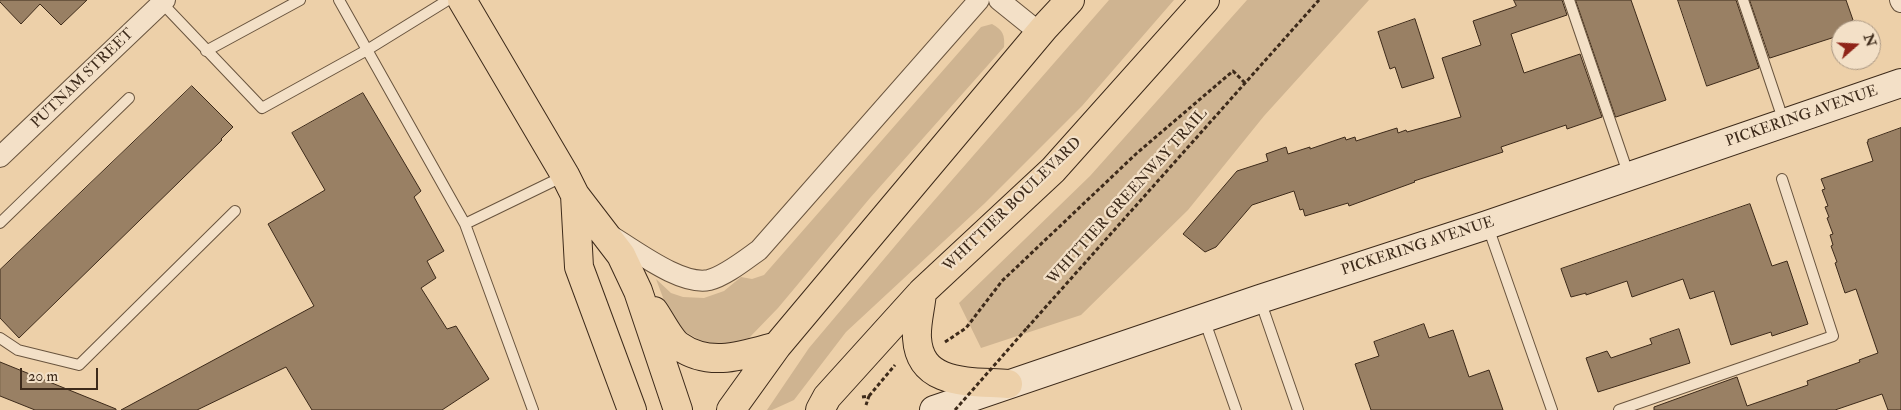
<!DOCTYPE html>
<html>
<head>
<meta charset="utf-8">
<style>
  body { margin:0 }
  #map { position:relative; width:1901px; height:410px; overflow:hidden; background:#edd0a9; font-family:"IM FELL Double Pica",serif }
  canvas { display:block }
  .north { position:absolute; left:1831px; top:20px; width:50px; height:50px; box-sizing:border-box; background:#f3e0c7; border:1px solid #aa9782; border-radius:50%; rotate:71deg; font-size:14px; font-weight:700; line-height:20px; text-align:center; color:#3d2a1a }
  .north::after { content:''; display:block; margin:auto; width:18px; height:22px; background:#8f2418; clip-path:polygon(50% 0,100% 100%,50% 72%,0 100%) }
  .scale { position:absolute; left:20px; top:368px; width:78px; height:22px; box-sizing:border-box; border:2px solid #3d2a1a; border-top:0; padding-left:6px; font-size:15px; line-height:18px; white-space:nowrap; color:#3d2a1a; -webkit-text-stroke:4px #f3e0c7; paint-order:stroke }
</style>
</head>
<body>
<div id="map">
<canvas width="1901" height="410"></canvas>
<div class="north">N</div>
<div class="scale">20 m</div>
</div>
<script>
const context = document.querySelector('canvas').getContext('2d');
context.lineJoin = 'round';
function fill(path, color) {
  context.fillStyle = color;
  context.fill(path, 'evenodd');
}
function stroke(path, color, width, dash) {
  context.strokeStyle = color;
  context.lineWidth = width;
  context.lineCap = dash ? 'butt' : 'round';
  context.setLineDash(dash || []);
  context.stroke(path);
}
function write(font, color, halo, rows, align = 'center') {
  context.font = font + ' "IM FELL Double Pica",serif';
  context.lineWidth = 4.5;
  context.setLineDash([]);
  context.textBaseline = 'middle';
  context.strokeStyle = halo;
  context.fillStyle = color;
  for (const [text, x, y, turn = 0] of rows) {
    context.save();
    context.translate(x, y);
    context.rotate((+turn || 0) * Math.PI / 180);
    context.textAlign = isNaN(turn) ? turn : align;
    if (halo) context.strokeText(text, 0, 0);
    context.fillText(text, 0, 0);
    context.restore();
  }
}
fill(new Path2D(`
  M1109,0h65l-92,106 -97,97 -139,129 -52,68 -22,10h-5l42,-62 102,-121z
  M1247,0h122l-105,116 -76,94 -107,105 -100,33 -22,-45 131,-127z
  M992,24c11,6 13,11 12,23l-134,151 -92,110 -29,30 -21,6 -23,-1 -23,-13 -14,-19 -12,-32 15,14 12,4 21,1 20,-7 17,-14 11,2 12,-4 217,-248z`), '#cfb491');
const building = new Path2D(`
  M0,0h87l-26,25 -21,-21 -19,20 -21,-22z
  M1514,0h48l5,15 -56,19 13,39 56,-19 22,63 -35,12 -1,-4 -65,22 2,5 -89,29 1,1 -66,24 -1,-3 -43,13 -2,-7 -3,1 -6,-19 -42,14 -36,42 -11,5 -22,-18 54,-63 31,-10 -2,-7 20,-7 2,7 22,-7v2l35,-12 1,3 9,-3 1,4 41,-13 1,5 8,-3 1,2 54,-15 -19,-59 39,-13 -8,-24 41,-14 2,-1z
  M1576,0h55l35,100 -50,17z
  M1678,0h58l23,68 -52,18z
  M1750,0h96l7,20 -9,4 2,6h-5v5l-71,23z
  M1415,19l19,59 -32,10 -7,-21 -5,2 -12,-37z
  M192,86l41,41 -12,12 1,1 -203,198 -19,-20v-48z
  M363,93l58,98 -7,6 30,54 -17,10 9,17 -15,10 26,41 9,-3 33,53 -47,31h-130l-26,-43 -89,43h-76l193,-104 -46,-82 57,-34 -33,-57z
  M1901,128v282h-13l-6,-16 -47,16h-181v-3l83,-30 10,29 61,-21 -1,-4 53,-19 -1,-2 19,-7 -22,-64 -11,4 -10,-30 2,-1 -6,-16 2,-1 -3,-10 3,-1 -6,-16 2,-1 -4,-10 3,-1 -6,-16 3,-1 -4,-10 52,-18 -6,-19h1v-2z
  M1750,204l22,62 15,-5 21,63 -36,12 -1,-4 -40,13 -17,-54 -24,8 -7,-20 -51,18 -5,-16 -41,14v-2l-15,4 -10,-28z
  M1424,324l5,14 24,-8 16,47 20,-7 14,40h-132l-16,-46 24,-8 -5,-14z
  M1679,329l11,34 -92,29 -12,-34 21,-7 4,7 41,-14 -2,-5z
  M0,362l116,47v1h-81l-35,-14z`);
fill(building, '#998064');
stroke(building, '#3d2a1a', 1);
const lane = new Path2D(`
  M339,0l126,224 68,186
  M1569,0l60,176
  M1743,0l41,122
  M162,3l100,105 105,-58 81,-50
  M206,51l94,-51
  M0,223l129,-125
  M465,224l99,-48
  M1488,227l64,183
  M1260,300l38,110
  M1204,319l32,91
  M0,338l18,12 61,15 156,-154
  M1619,410l214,-74 -51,-157`);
const street = new Path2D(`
  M999,0l41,33
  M1900,0l1,2
  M0,157l165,-157
  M611,236c24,14 70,50 98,44 16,-4 36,-20 50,-30l220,-250`);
const secondary = new Path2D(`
  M934,410l326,-111 227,-74 414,-142`);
const primary = new Path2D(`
  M462,0l103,175 10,20 46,60 17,36 40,119
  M575,195l4,72 53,143
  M922,292c-1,15 -6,31 -5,46 3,49 55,43 91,46
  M654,311c7,10 16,29 25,35 31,22 65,9 98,0
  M731,410l46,-64 267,-318 26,-28
  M820,410l7,-13 95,-105 131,-122 152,-170`);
stroke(lane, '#69543e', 12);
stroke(street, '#69543e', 22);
stroke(secondary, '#3d2a1a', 30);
stroke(primary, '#3d2a1a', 30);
stroke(new Path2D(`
  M1027,328l292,-328
  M945,342l21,-14 36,-47 135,-128 96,-82 12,12
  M869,396l26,-31
  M862,397l7,-1 -3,9`), '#3d2a1a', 3, [4, 2.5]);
stroke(lane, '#f3e0c7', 10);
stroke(street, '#f3e0c7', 20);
stroke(secondary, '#f3e0c7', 28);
stroke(primary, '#edd0a9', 28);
stroke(new Path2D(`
  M955,410l72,-82`), '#3d2a1a', 3, [4, 2.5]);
write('15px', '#3d2a1a', '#f3e0c7', [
  ["PUTNAM STREET",83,79,-44],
  ["PICKERING AVENUE",1802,117,-19],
  ["WHITTIER GREENWAY TRAIL",1128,197,-48],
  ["WHITTIER BOULEVARD",1013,205,-44],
  ["PICKERING AVENUE",1418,247,-18]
]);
</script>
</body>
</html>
